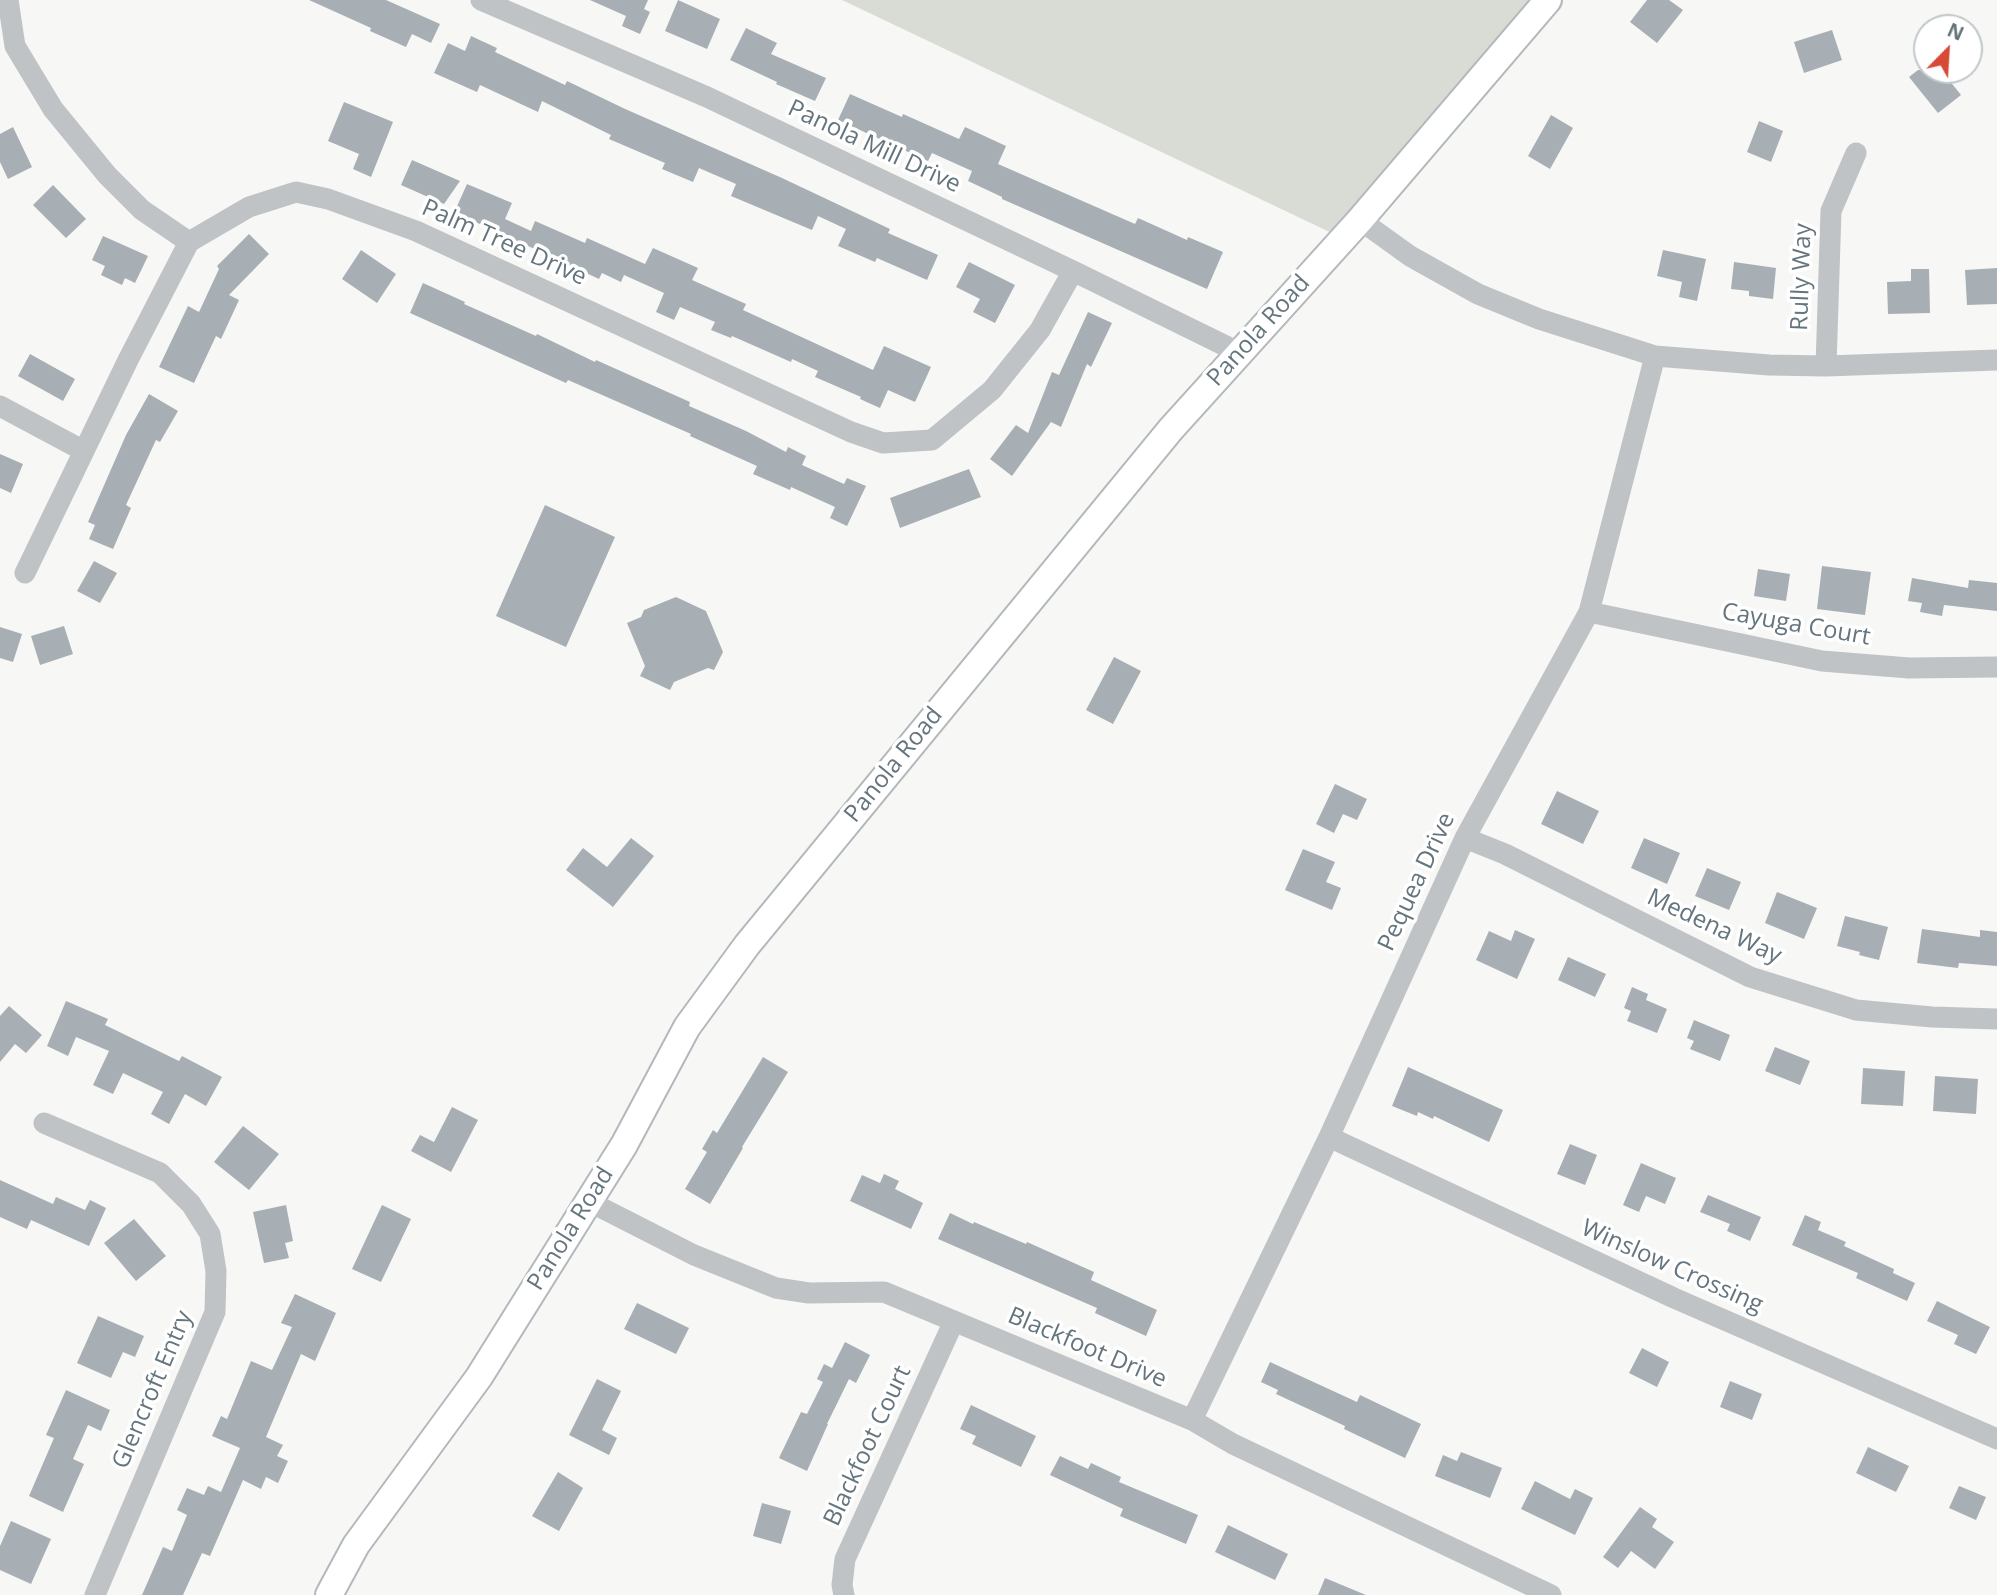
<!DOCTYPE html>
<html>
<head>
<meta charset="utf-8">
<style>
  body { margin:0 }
  #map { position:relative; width:1997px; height:1595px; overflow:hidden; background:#f7f7f5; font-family:"Open Sans",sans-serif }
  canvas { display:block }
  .north { position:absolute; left:1913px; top:14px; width:70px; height:70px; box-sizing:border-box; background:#fff; border:2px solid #c1c8cb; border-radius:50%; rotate:24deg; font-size:19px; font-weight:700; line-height:28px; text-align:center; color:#65757e }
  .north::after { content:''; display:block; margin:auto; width:24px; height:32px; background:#d74a35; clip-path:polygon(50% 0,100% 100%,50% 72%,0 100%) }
</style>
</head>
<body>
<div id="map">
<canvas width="1997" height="1595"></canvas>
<div class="north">N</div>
</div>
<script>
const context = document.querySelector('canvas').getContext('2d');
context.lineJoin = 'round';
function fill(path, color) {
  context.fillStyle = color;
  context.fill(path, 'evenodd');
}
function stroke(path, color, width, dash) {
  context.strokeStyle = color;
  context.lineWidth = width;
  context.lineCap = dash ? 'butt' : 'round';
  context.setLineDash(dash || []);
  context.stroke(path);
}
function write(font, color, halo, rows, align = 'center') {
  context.font = font + ' "Open Sans",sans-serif';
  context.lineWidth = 7;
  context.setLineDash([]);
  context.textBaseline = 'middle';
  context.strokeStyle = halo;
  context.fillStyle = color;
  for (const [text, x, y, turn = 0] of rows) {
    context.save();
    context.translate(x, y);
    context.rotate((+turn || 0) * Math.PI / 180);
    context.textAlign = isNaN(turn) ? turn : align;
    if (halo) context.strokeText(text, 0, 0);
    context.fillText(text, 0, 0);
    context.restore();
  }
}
fill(new Path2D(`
  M842,0h711l-215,236z`), '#d8dcd4');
fill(new Path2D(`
  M309,0h77l54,24 -9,19 -19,-9 -6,13 -36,-16 1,-3z
  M590,0h58l-4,9 6,3 -10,22 -18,-8 4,-10z
  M678,0l42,19 -13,30 -42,-18z
  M1647,0h22l14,10 -26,33 -27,-21z
  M746,28l31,15 -6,11 55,24 -11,23 -39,-17 1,-2 -47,-22z
  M1832,30l10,30 -38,13 -10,-31z
  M471,36l26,12 -2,4 70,33 2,-4 56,27 159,70 108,51 -2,4 50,22 -11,25 -50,-22 -2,4 -37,-16 8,-17 -28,-13 -6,14 -81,-34 5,-12 -37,-16 -6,14 -31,-13 3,-6 -56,-24 2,-4 -69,-34 -4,11 -58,-27 -3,7 -43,-19 14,-30 17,8z
  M1918,70h23l20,25 -23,18 -29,-36z
  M850,94l52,23 1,-3 56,25 6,-12 41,19 -8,18 137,60 3,-6 49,22 1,-3 35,15 -16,37 -205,-90v-2l-34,-16 4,-10 -40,-18 -4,8 -90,-41z
  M344,102l49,20 -22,55 -18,-8 6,-15 -31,-13z
  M1551,115l22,13 -23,41 -22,-13z
  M1759,121l24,10 -12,31 -24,-10z
  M13,127l19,40 -24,12 -8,-17v-28z
  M412,160l48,21 -16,23 -43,-19z
  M467,184l45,19 -7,16 26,12 4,-10 50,22 2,-5 58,26 8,-16 45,20 -6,12 54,24 -3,6 130,60 11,-24 47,21 -16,35 -27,-12 -8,18 -20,-9 1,-2 -46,-20 3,-6 -26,-12 -1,3 -59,-26 -1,2 -20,-8 4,-8 -35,-15 -6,13 -18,-8 8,-19 -40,-18 -3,7 -19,-9 -3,6 -86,-40v-1l-59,-25z
  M53,185l33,34 -20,19 -33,-33z
  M249,234l20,20 -40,41 10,5 -18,39 -5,-3 -22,47 -35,-16 29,-61 11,6 20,-43 -2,-3z
  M103,236l45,20 -13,27 -10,-5 -3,7 -21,-10 4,-9 -13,-6z
  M361,250l35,24 -19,29 -35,-24z
  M1663,250l43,9 -9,42 -18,-4 3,-15 -25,-6z
  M969,262l46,23 -20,38 -22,-11 7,-13 -24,-12z
  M1734,262l42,6 -3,31 -24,-3v-5l-18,-2z
  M1997,268v36l-30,1 -2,-35z
  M1911,269h18l1,44 -42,1 -1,-32 24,-1z
  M423,283l42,19 -1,2 72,32 1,-2 58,28 1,-2 94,42 -1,4 57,25 40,21 2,-5 18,9 -4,9 42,19 3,-6 19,8 -19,40 -17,-8 5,-11 -44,-20 -1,3 -37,-16 4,-8 -67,-30 1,-2 -123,-54 -2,3 -156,-70z
  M1088,312l24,11 -21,44 -4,-3 -26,63 -10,-5 -39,54 -22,-17 26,-34 12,8 24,-61 7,3z
  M30,354l45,25 -12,22 -45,-25z
  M149,394l29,17 -18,31 -4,-2 -30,65 5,3 -18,41 -24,-10 6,-14 -7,-3 38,-87z
  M0,454l23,10 -12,29 -11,-5z
  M969,469l12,28 -81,31 -10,-30z
  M545,505l70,32 -49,110 -70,-31z
  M94,561l23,12 -17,30 -23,-12z
  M1822,566l49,6 -6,43 -48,-6z
  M1758,569l32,5 -4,27 -32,-5z
  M1912,578l56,10 1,-8 28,3v28l-53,-6 -2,11 -22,-4 2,-9 -14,-2z
  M676,597l30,14 17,41 -9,18 -6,-2 -34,14 -4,8 -30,-14 5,-10 -18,-43 14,-6 3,-7z
  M64,626l9,28 -33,11 -9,-29z
  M0,627l22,7 -9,28 -13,-4z
  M1114,657l27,14 -28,53 -27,-14z
  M1335,784l32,15 -10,21 -14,-6 -9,19 -18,-9z
  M1557,791l42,20 -16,33 -42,-20z
  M631,838l23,18 -41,51 -47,-37 17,-22 24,19z
  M1644,838l36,15 -13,31 -36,-16z
  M1303,849l32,13 -9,20 15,6 -9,22 -47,-20z
  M1707,868l34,14 -12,28 -34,-14z
  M1777,892l40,16 -13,31 -39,-16z
  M1845,916l43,11 -9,33 -20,-5 1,-3 -23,-6z
  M1922,929l58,8v-7l17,2v34l-38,-3 -1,5 -41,-5z
  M1515,930l20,9 -18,40 -41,-19 13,-29 22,10z
  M1568,957l38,17 -11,23 -37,-17z
  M1632,987l16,7 -2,6 21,9 -10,24 -30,-12 4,-10 -7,-3z
  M66,1001l42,18 -3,6 74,36 3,-5 40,21 -16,29 -21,-12 -16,30 -18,-10 12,-22 -40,-19 -10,21 -20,-9 16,-34 -33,-14 -8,19 -21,-10z
  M9,1006l33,29 -16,18 -11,-9 -15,18v-46z
  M1694,1020l36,15 -10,26 -30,-12 4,-8 -7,-3z
  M1775,1047l35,14 -10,24 -35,-14z
  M763,1057l25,15 -46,75 1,1 -33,56 -25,-15 22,-37 -5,-3 11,-19 4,3z
  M1408,1067l95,43 -14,32 -55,-26 -1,3 -15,-7 -1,4 -25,-10z
  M1863,1068l42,3 -2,35 -42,-2z
  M1935,1076l43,3 -2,35 -43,-3z
  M452,1107l26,13 -27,52 -40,-21 9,-16 14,7z
  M243,1126l36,28 -30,36 -35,-28z
  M1570,1144l27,11 -12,30 -28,-11z
  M1641,1163l35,15 -11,26 -19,-8 -7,16 -16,-7z
  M884,1174l15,7 -4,8 28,14 -12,26 -61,-28 12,-26 18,8z
  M0,1180l53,24 3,-7 29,13 5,-10 16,8 -17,38 -58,-26 -4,9 -27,-12z
  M1708,1195l53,22 -11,24 -23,-10 3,-7 -30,-12z
  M286,1205l7,36 -8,2 4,15 -25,5 -11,-51z
  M382,1205l29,14 -30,63 -29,-13z
  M950,1213l23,11 1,-2 52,22 1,-2 67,30 -3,8 66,30 -11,26 -51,-23 2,-5 -159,-69z
  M1805,1215l16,7 -3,8 28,12 -2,4 50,23 -1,4 22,10 -8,18 -51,-23 2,-5 -66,-28z
  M134,1219l32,37 -30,25 -32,-38z
  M295,1294l41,19 -21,48 -14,-7 -35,83 17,8 -6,11 11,5 -10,22 -12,-6 -5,12 -18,-9 -33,76 -8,-3 -19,42h-41l21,-48 9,4 15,-36 -10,-5 10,-22 17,7 4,-9 13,6 19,-44 -28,-12 9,-20 6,3 24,-58 21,9 20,-43 -11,-4z
  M1937,1301l53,26 -14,27 -22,-10 4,-9 -31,-14z
  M637,1303l52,25 -13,26 -52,-25z
  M98,1316l46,20 -9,21 -12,-5 -12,26 -34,-15z
  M845,1342l25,13 -14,28 -7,-4 -22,45h1l-21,47 -28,-13 22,-46 6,2 16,-32 -6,-3 7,-15 8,4z
  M1642,1348l27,14 -12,25 -28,-14z
  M1270,1362l87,40 3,-7 61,29 -16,34 -61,-29 1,-3 -69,-32 2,-4 -17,-8z
  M597,1379l24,12 -19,39 15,8 -8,17 -40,-20z
  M1730,1381l32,13 -10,26 -32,-13z
  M66,1390l44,20 -9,21 -13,-6 -15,34 11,5 -21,48 -34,-16 25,-58 -8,-3z
  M971,1405l65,31 -15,31 -49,-23 4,-8 -16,-7z
  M1868,1447l41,19 -13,26 -40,-19z
  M1461,1452l41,16 -12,30 -55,-22 8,-21 14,6z
  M1060,1456l28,13 3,-6 30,14 -2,5 79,33 -12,29 -66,-28 3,-7 -73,-34z
  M558,1472l25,16 -24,43 -27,-15z
  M1535,1481l35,18 5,-10 18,9 -18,37 -54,-26z
  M1959,1486l27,11 -10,23 -27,-12z
  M762,1503l29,8 -10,33 -28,-8z
  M1640,1507l17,12 -5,8 22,15 -19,27 -24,-18 -13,17 -15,-11z
  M11,1521l40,18 -20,45 -31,-14v-24z
  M1228,1525l60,29 -13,26 -60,-28z
  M1325,1578l41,17h-48z`), '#a7afb4');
const major = new Path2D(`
  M329,1595l27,-50 123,-168 145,-232 63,-118 60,-82 424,-516 189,-209 188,-220`);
stroke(major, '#b2b8bb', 30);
stroke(new Path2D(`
  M8,0l7,46 38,63 54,66 35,35 47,32
  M481,0l226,97 366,174 167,82
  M1360,220l50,36 68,38 61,25 116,37 114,9 57,1 171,-6
  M1826,366l5,-155 25,-58
  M0,406l84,45
  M25,573l103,-213 61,-118 60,-35 47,-15 32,7 88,32 435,201 32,11 49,-3 60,-50 48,-60 33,-59
  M1589,612l233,49 87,7 88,-1
  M1465,838l40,16 245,123 106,33 76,7 65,2
  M44,1123l116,50 31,31 19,30 6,37 -1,41 -120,283
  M1329,1137l345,161 323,141
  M588,1201l106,54 82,33 33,5 75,-1 308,128 41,24 318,151
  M1192,1420l137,-283 136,-299 124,-226 66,-256
  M844,1595l-2,-10 3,-26 109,-238`), '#bfc3c6', 21);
stroke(major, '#fff', 26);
write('24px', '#65757e', '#fff', [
  ["Panola Mill Drive",874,147,25],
  ["Palm Tree Drive",504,243,24],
  ["Rully Way",1802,277,-88],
  ["Panola Road",1259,331,-48],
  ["Cayuga Court",1796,625,10],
  ["Panola Road",894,765,-51],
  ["Pequea Drive",1417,882,-65],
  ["Medena Way",1714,927,25],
  ["Panola Road",571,1229,-58],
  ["Winslow Crossing",1672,1267,24],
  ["Blackfoot Drive",1087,1348,23],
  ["Glencroft Entry",153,1390,-67],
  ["Blackfoot Court",868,1446,-65]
]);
</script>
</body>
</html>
